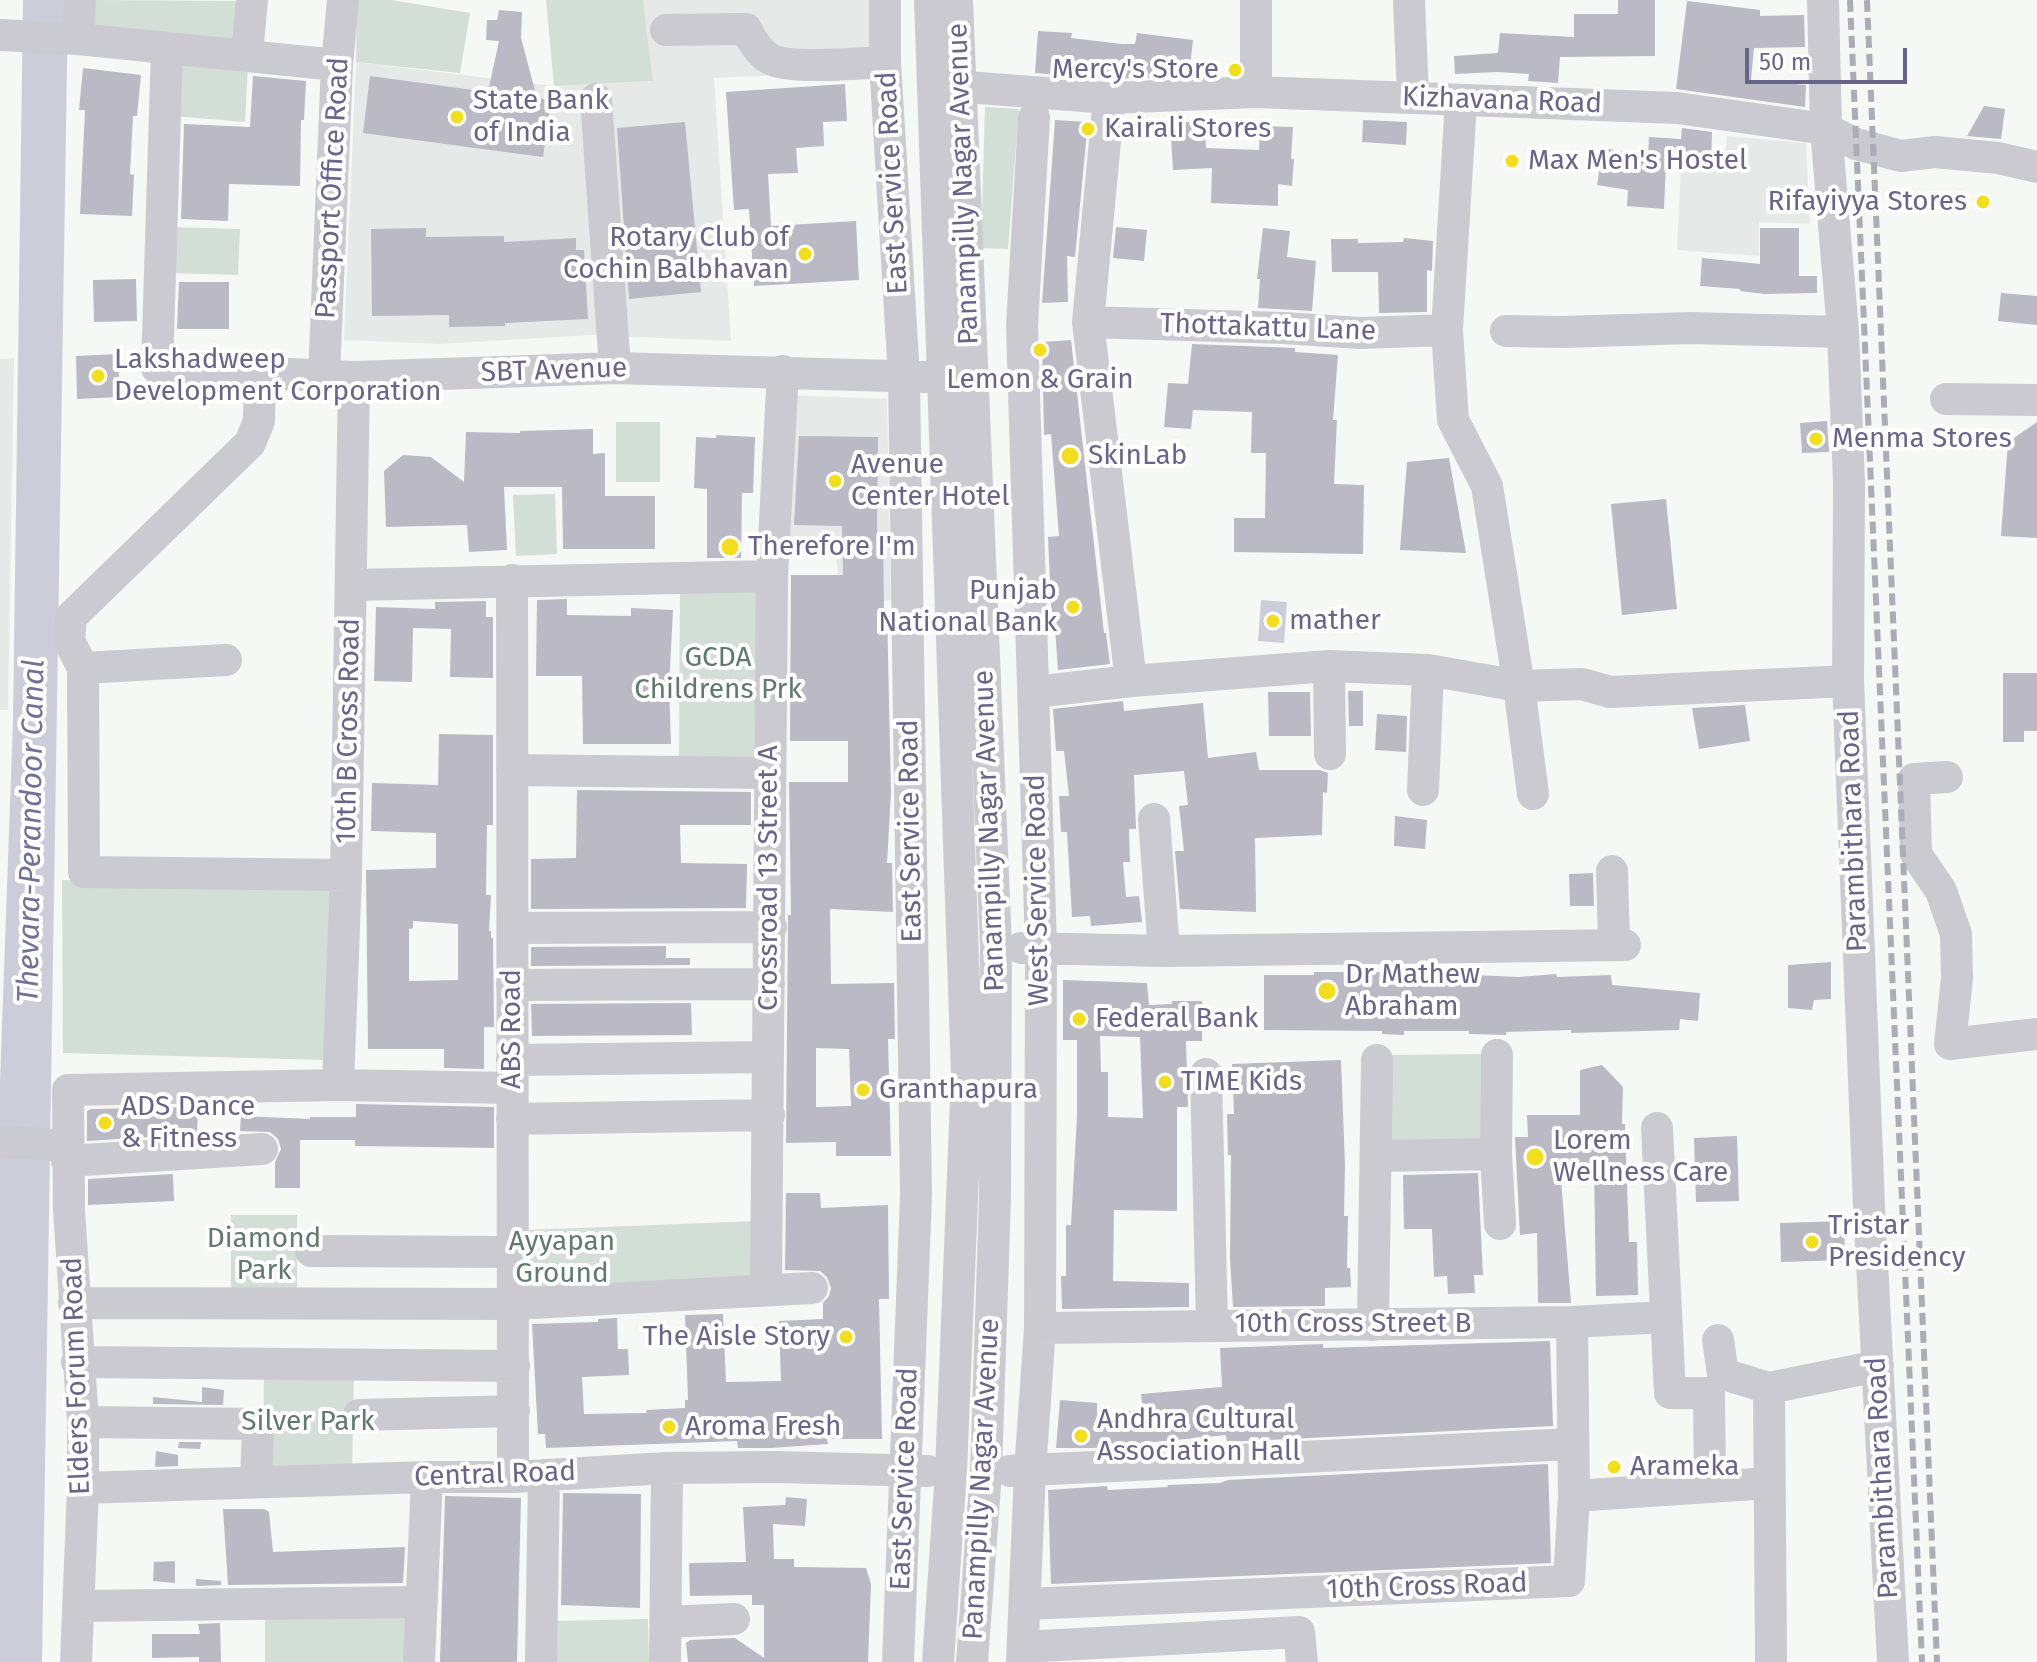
<!DOCTYPE html>
<html>
<head>
<meta charset="utf-8">
<style>
  body { margin:0 }
  #map { position:relative; width:2037px; height:1662px; overflow:hidden; background:#f6f8f5; font-family:"Fira Sans",sans-serif }
  canvas { display:block }
  .scale { position:absolute; left:1745px; top:48px; width:162px; height:36px; box-sizing:border-box; border:4px solid #696489; border-top:0; padding-left:10px; font-size:24px; line-height:28px; white-space:nowrap; color:#696489; -webkit-text-stroke:6px #fff; paint-order:stroke }
</style>
</head>
<body>
<div id="map">
<canvas width="2037" height="1662"></canvas>
<div class="scale">50 m</div>
</div>
<script>
const context = document.querySelector('canvas').getContext('2d');
context.lineJoin = 'round';
function fill(path, color) {
  context.fillStyle = color;
  context.fill(path, 'evenodd');
}
function stroke(path, color, width, dash) {
  context.strokeStyle = color;
  context.lineWidth = width;
  context.lineCap = dash ? 'butt' : 'round';
  context.setLineDash(dash || []);
  context.stroke(path);
}
function write(font, color, halo, rows, align = 'center') {
  context.font = font + ' "Fira Sans",sans-serif';
  context.lineWidth = 8;
  context.setLineDash([]);
  context.textBaseline = 'middle';
  context.strokeStyle = halo;
  context.fillStyle = color;
  for (const [text, x, y, turn = 0] of rows) {
    context.save();
    context.translate(x, y);
    context.rotate((+turn || 0) * Math.PI / 180);
    context.textAlign = isNaN(turn) ? turn : align;
    if (halo) context.strokeText(text, 0, 0);
    context.fillText(text, 0, 0);
    context.restore();
  }
}
fill(new Path2D(`
  M643,0h227l3,71 -159,7 17,263 -140,-6 -152,9 -95,-4 12,-278 198,24 99,-5z
  M1727,136l79,7 4,81 -51,-2v34l-82,-6 4,-85 43,-1z
  M14,358l-6,352h-8v-351z
  M790,395l97,4 4,201 -50,4 -7,-67h-48z`), '#e7e9e8');
fill(new Path2D(`
  M92,0l143,1 8,9 -3,30 -151,-12z
  M357,0h34l79,13 -10,60 -104,-11z
  M546,0h97l10,81 -99,5z
  M187,60l61,4 -3,58 -72,-6 1,-46z
  M985,107l34,2 -11,140 -27,-1z
  M171,227l69,2 -2,46 -69,-2z
  M616,422h44v60h-44z
  M555,494l2,60 -41,2 -3,-61z
  M680,587h77l-2,174 -76,-1z
  M62,880l270,5 -8,175 -261,-7z
  M1485,1054l3,84 -99,10 -1,-93z
  M231,1215h66v80h-66z
  M757,1221l2,55 -232,14 -2,-60z
  M264,1373l90,2 -2,96 -89,-2z
  M265,1613l146,1 -1,48h-145z
  M648,1619l1,43h-95l-1,-41z`), '#d3ded7');
fill(new Path2D(`
  M23,0h45l-26,1662h-42v-580l13,-361z
  M1261,600l26,2 -3,41 -26,-2z`), '#cccdd8');
fill(new Path2D(`
  M1618,0h37v56l-95,1 -2,26 -30,-2 1,-7 -32,-2 -42,2 -1,-18 44,-3 2,-20 74,4v-23h44z
  M1687,1l73,9v6l44,-1 1,32 -51,1 -3,32 55,5 -1,22 -129,-18z
  M499,10l23,2 -1,26 16,60 14,2 -8,57 -180,-24 7,-57 118,16 11,-51 -13,-1 1,-20h10z
  M1038,31l34,2 -1,5 51,6h13l2,-11 56,7 -4,36 -80,3 -74,-6z
  M83,68l58,7 -4,41h-4l-3,58 4,1 -2,41 -52,-2 5,-104h-6z
  M253,76l53,5 -2,39h-3l-1,66 -71,-2 -1,37 -47,-2 3,-95 66,3z
  M845,84l2,37 -24,1 1,24 -28,2 2,25 -30,1 3,52 85,-5 3,59 -105,6 -5,-77 -15,1 -8,-118z
  M1984,106l21,3 -4,30 -34,-3z
  M1055,120l33,2 -13,135 -8,-1 1,46 -26,1z
  M1363,120l44,2 -1,23 -44,-3z
  M1204,121l2,27 53,2 1,-24 33,1 -2,32h3l-2,27 -14,-2v22l-67,-3 1,-35 -39,2 -3,-47z
  M685,122l16,170 -72,7 -12,-171z
  M1682,128l30,4 -1,32 -45,-2 -2,47 -37,-3 1,-16 -31,-5 6,-37 45,8 1,-19 32,2z
  M1116,227l31,3 -3,31 -31,-3z
  M426,228v9l78,-1v6l72,-4v12h8l4,69 -83,4v3l-56,1v-12l-77,1 -1,-87z
  M1263,228l27,3 -3,26 29,4 -4,50 -54,-3 2,-29h-3z
  M1760,228h39v48h18v17l-53,1 -24,-3v-2l-40,-3 2,-28 58,6z
  M1404,238l29,3 -1,30 -5,-1v42l-48,1 -1,-41h-46l-1,-33h27v4l45,-1z
  M136,279l1,42 -43,1 -1,-42z
  M179,282h50v47h-52z
  M2001,293l36,3v29l-39,-4z
  M1071,340l33,293h2l4,31 -52,6 -3,-42h-3l-4,-91 11,-1 -8,-102 -7,1 -2,-93z
  M1192,344l103,4v4l43,3 -5,65h4l-3,64 30,1 -1,69 -129,-2v-34h31l1,-65h-15l1,-41 -59,-2 -2,19 -27,-2 4,-44 20,1z
  M118,354l2,43 -43,2 -1,-43z
  M1827,421l2,31 -27,1 -2,-30z
  M2037,422v116l-36,-2 7,-94z
  M593,429v25l12,-1v43h50v53h-92l-1,-62h-58l3,63 -38,2 -2,-27 -81,2 -2,-56 19,-16 28,2 33,25 2,-50 54,1v-2z
  M716,435l39,2 -2,56h-11l-1,65h-34v-69l-13,-1 2,-51 20,1z
  M799,436l79,1 -1,100 6,-1 1,72h3l4,185 -4,70h5l1,49 -63,-3 1,75 63,-1 1,56h-7l3,117h-55v-14l-50,1 2,-228h3l-2,-133h59v-41h-58l1,-166h52l-1,-49 -48,-1zM816,1048l33,1 2,57 -35,1z
  M1449,458l17,95 -66,-3 7,-88z
  M1666,499l11,110 -55,6 -11,-111z
  M567,599v16l64,1v-8l42,2 -4,77 2,57h-88l-1,-68h-46l1,-76z
  M486,601v16h7v61l-43,-1 1,-48 -38,-1 -1,54 -38,-1 2,-74 59,2v-7z
  M2003,673h34v58h-13v11h-21z
  M1348,691h15v35h-14z
  M1268,692h42l1,44h-42z
  M1123,701l1,10 79,-8 5,55 48,-6 3,18h61l8,3 -1,20 -4,-1 -1,43 -67,3 1,74 -76,-3 -5,-58h9l-5,-45 9,-1 -4,-34 -50,4 2,54h-7l1,33h-7l3,35 13,-1 3,26 -51,4 -1,-10 -18,1 -5,-85h-6l-2,-36h10l-5,-45h-8l-3,-42z
  M1745,705l5,36 -51,8 -7,-41z
  M1377,714l30,2 -1,36 -31,-2z
  M439,734l54,1v90h-6l-1,70h5l-2,36h2v7h2l1,89h-10v42l-40,-1v-19h-76l-2,-179 70,-2v-35l-65,-2 1,-48 66,2zM413,921l45,3v56l-49,1v-52l4,-1z
  M577,790l174,2v33h-71l1,38 66,1 -1,44 -215,1v-50l45,-1z
  M1395,816l32,4 -2,29 -31,-3z
  M1593,873l1,33h-24l-1,-32z
  M666,946v12h24v7l-159,1v-19z
  M1831,962v37l-17,1 -2,10 -24,-2v-43z
  M1314,972h90l115,5 37,-3 1,3 54,-2 1,10 88,8 -2,28 -18,-2 -1,11 -108,3v-3l-65,2v3l-37,-1v-3h-65v4l-22,-1v-3l-118,-1v-55h50z
  M1063,980l84,3 2,22 23,-1v-3h30v40h-16l2,66h-11v104l-63,-1 -1,71 76,2v24l-127,2 -1,-33h5v-51h5l6,-109v-76h-14zM1100,1036l40,1 3,81 -35,-1v-45h-7z
  M691,1003l1,32 -160,1 -1,-32z
  M1341,1060l4,105 -1,51h4l-1,52h3l1,19 -26,1v18l-92,1 -3,-48 1,-104h-3l-1,-41h7l-2,-50z
  M1602,1065l21,22 -1,37h3l4,118h8l1,53 -42,1 -2,-129 -34,1 11,135h-33l-1,-70 -17,2 -5,-98h13l-1,-22h53v-45z
  M356,1104l138,3v41l-139,-2v-6h-55v48h-25v-26l6,-13 -3,-10 -8,-7 -30,-1 1,-15 69,3v-2h46z
  M198,1107l-1,27 -110,7v-30l4,-2z
  M1737,1136l2,65 -43,1 -2,-64z
  M1478,1173l5,102h-9l1,18 -27,1 -1,-18 -13,1 -2,-48h-28l-1,-54z
  M173,1174l1,27 -86,4v-26z
  M786,1193h34l1,15 67,-3 1,94h-10l3,140h-55l1,5 -57,4h-33l-1,-7 -191,7 -1,-14h-7l-6,-110 66,-2v-3l19,-1 1,31h10l1,26 -47,2 2,37 63,-1 -1,-3 39,-2v-8h3l-3,-85 38,-1 3,68 55,-1 -2,-60 44,-2v-16l6,-7 2,-8 -4,-11 -7,-6 -35,-1z
  M1844,1221l1,39 -64,2 -1,-39z
  M1550,1341l3,85 -326,16 -1,-7 -132,13h-38l4,-48 37,3v11l46,-4 -2,-16 81,-7 -2,-39 103,-4v4z
  M202,1387l22,3 -1,15 -70,-1v-7l49,5z
  M179,1442h22l-1,7 -22,-1z
  M156,1451l22,4v11l-23,1z
  M1548,1464l3,99 -500,21 -3,-94 59,-4 1,4 60,-3 -1,-2 53,-2 8,-3z
  M563,1493l78,1 -1,114 -79,-3z
  M445,1496l76,2 -4,164h-77z
  M786,1497l21,2 -2,27 -32,-2 1,35h20v8l72,1 5,16 -3,78h-180l-2,-19 4,-3 45,-2 29,20v-53h-12v-10l-62,1 -1,-33 57,-1 -3,-55 42,-2z
  M223,1509h41l5,3 4,40 132,-5 -2,36 -175,2z
  M175,1561v22l-22,-2 1,-19z
  M196,1579l25,2v4l-25,1z
  M220,1623l1,39h-22v-5l-47,1v-24h48l-2,-10z`), '#bab9c4');
stroke(new Path2D(`
  M885,0v62l19,315 12,818 -18,467
  M930,0l37,1075 -16,396 -13,191
  M957,0l39,948 -1,249 -9,275 -14,190
  M1409,0l4,98
  M1823,0l3,129 17,203 6,150 -1,199 21,524 24,457
  M666,30l80,-1c6,11 12,23 24,30 20,11 90,4 115,3
  M0,35l78,4 259,26
  M78,39l2,-39
  M167,48l-10,320 197,9 261,-9 310,9
  M247,54l5,-54
  M941,85l168,13 147,-6 421,16 149,21 30,15 45,12 34,-4 63,6 39,9
  M1256,92v-92
  M1109,98l-21,224 43,359
  M596,99l19,269
  M1461,101l-14,229 6,90 34,66 32,200 14,108
  M1088,322l196,6 76,5 87,-3
  M1506,331l56,1 128,-4 153,4
  M324,376l13,-311 6,-65
  M1946,399l91,1
  M512,580l1,897
  M352,585l420,-9
  M226,660l-143,8 1,204 262,3
  M1329,666l1,88
  M83,668l-14,-27 2,-24 179,-174 9,-22 1,-49
  M1034,692l97,-11 198,-15 99,4 91,16 63,-2 28,8 238,-11
  M512,770l258,3
  M1947,777l-33,2 2,75 25,37 15,43 1,44 -7,66 87,-10
  M1423,790l5,-120
  M1154,819l10,132
  M1612,871l2,74
  M513,928l258,-1
  M1021,948l143,3 461,-6
  M512,985l257,-1
  M1497,1055l-1,99 4,70
  M512,1060l256,-3
  M1206,1074l6,251
  M338,1085l8,-210 8,-498
  M512,1119l257,-4
  M1657,1128l13,265h39l1,94
  M0,1141l67,5
  M1376,1156l120,-2
  M67,1161l195,-12
  M311,1251l201,1
  M766,1288l6,-712 11,-205
  M74,1303l439,1 299,-16
  M1373,1325l4,-265
  M1040,1328l532,-6 94,-5
  M1718,1340l5,34 46,14 109,-22
  M77,1362l437,4
  M1769,1388l2,274
  M359,1415l155,-4
  M83,1422l175,2 -2,58
  M1010,1471l563,-27
  M83,1488l344,-11h86l154,-9 110,-1 151,4
  M1574,1496l195,-13
  M1025,1604l544,-23 5,-85 -2,-174
  M79,1606l341,-4
  M666,1622l68,-3
  M1023,1647l276,-15 3,30
  M76,1662l7,-174v-66l-14,-212 -1,-120 270,-5 174,3
  M419,1662l8,-185
  M541,1662l3,-187
  M665,1662l2,-194
  M1022,1662l8,-191 10,-143 1,-380 -19,-622 12,-208`), '#cbcad0', 32);
stroke(new Path2D(`
  M1850,0l72,1662
  M1867,0l70,1662`), '#acabb6', 6, [12, 6]);
for (const [x, y, r, color] of [
  [1235,70,8,"#f2de1a"],
  [457,117,8,"#f2de1a"],
  [1088,129,8,"#f2de1a"],
  [1512,161,8,"#f2de1a"],
  [1983,202,8,"#f2de1a"],
  [805,254,8,"#f2de1a"],
  [1040,350,8,"#f2de1a"],
  [98,376,8,"#f2de1a"],
  [1816,439,8,"#f2de1a"],
  [1070,456,10,"#f2de1a"],
  [835,481,8,"#f2de1a"],
  [730,547,10,"#f2de1a"],
  [1073,607,8,"#f2de1a"],
  [1273,621,8,"#f2de1a"],
  [1327,991,10,"#f2de1a"],
  [1079,1019,8,"#f2de1a"],
  [1165,1082,8,"#f2de1a"],
  [863,1090,8,"#f2de1a"],
  [105,1123,8,"#f2de1a"],
  [1535,1157,10,"#f2de1a"],
  [1812,1242,8,"#f2de1a"],
  [846,1337,8,"#f2de1a"],
  [669,1427,8,"#f2de1a"],
  [1081,1436,8,"#f2de1a"],
  [1614,1467,8,"#f2de1a"]
]) {
  const dot = new Path2D();
  dot.arc(x, y, r, 0, 2 * Math.PI);
  context.fillStyle = color;
  context.fill(dot);
  stroke(dot, '#fff', 3);
}
write('28px', '#696489', '#fff', [
  ["Mercy's Store",1219,70,"right"],
  ["State Bank",473,101],
  ["of India",473,133],
  ["Kairali Stores",1104,129],
  ["Max Men's Hostel",1528,161],
  ["Rifayiyya Stores",1967,202,"right"],
  ["Rotary Club of",789,238,"right"],
  ["Cochin Balbhavan",789,270,"right"],
  ["Lakshadweep",114,360],
  ["Development Corporation",114,392],
  ["Lemon & Grain",1040,380,"center"],
  ["Menma Stores",1832,439],
  ["SkinLab",1088,456],
  ["Avenue",851,465],
  ["Center Hotel",851,497],
  ["Therefore I'm",748,547],
  ["Punjab",1057,591,"right"],
  ["National Bank",1057,623,"right"],
  ["mather",1289,621],
  ["Dr Mathew",1345,975],
  ["Abraham",1345,1007],
  ["Federal Bank",1095,1019],
  ["TIME Kids",1181,1082],
  ["Granthapura",879,1090],
  ["ADS Dance",121,1107],
  ["& Fitness",121,1139],
  ["Lorem",1553,1141],
  ["Wellness Care",1553,1173],
  ["Tristar",1828,1226],
  ["Presidency",1828,1258],
  ["The Aisle Story",830,1337,"right"],
  ["Andhra Cultural",1097,1420],
  ["Association Hall",1097,1452],
  ["Aroma Fresh",685,1427],
  ["Arameka",1630,1467]
], 'left');
write('28px', '#696489', '#fff', [
  ["Kizhavana Road",1502,101,2],
  ["East Service Road",893,183,-93],
  ["Panampilly Nagar Avenue",964,184,-92],
  ["Passport Office Road",333,188,-87],
  ["Thottakattu Lane",1268,328,2],
  ["SBT Avenue",554,371,-2],
  ["10th B Cross Road",349,731,-89],
  ["East Service Road",911,831,-91],
  ["Panampilly Nagar Avenue",990,831,-92],
  ["Parambithara Road",1854,831,-92],
  ["Crossroad 13 Street A",769,878,-90],
  ["West Service Road",1038,890,-91],
  ["ABS Road",512,1029,-90],
  ["10th Cross Street B",1353,1324],
  ["Elders Forum Road",77,1376,-92],
  ["Central Road",495,1475,-2],
  ["Parambithara Road",1883,1478,-93],
  ["East Service Road",905,1479,-88],
  ["Panampilly Nagar Avenue",982,1479,-87],
  ["10th Cross Road",1427,1587,-2]
]);
write('28px', '#607a6c', '#fff', [
  ["GCDA",718,658],
  ["Childrens Prk",718,690],
  ["Diamond",264,1239],
  ["Park",264,1271],
  ["Ayyapan",562,1242],
  ["Ground",562,1274],
  ["Silver Park",308,1422]
]);
write('italic 30px', '#6f719a', '#fff', [
  ["Thevara-Perandoor Canal",32,831,-89]
]);
</script>
</body>
</html>
